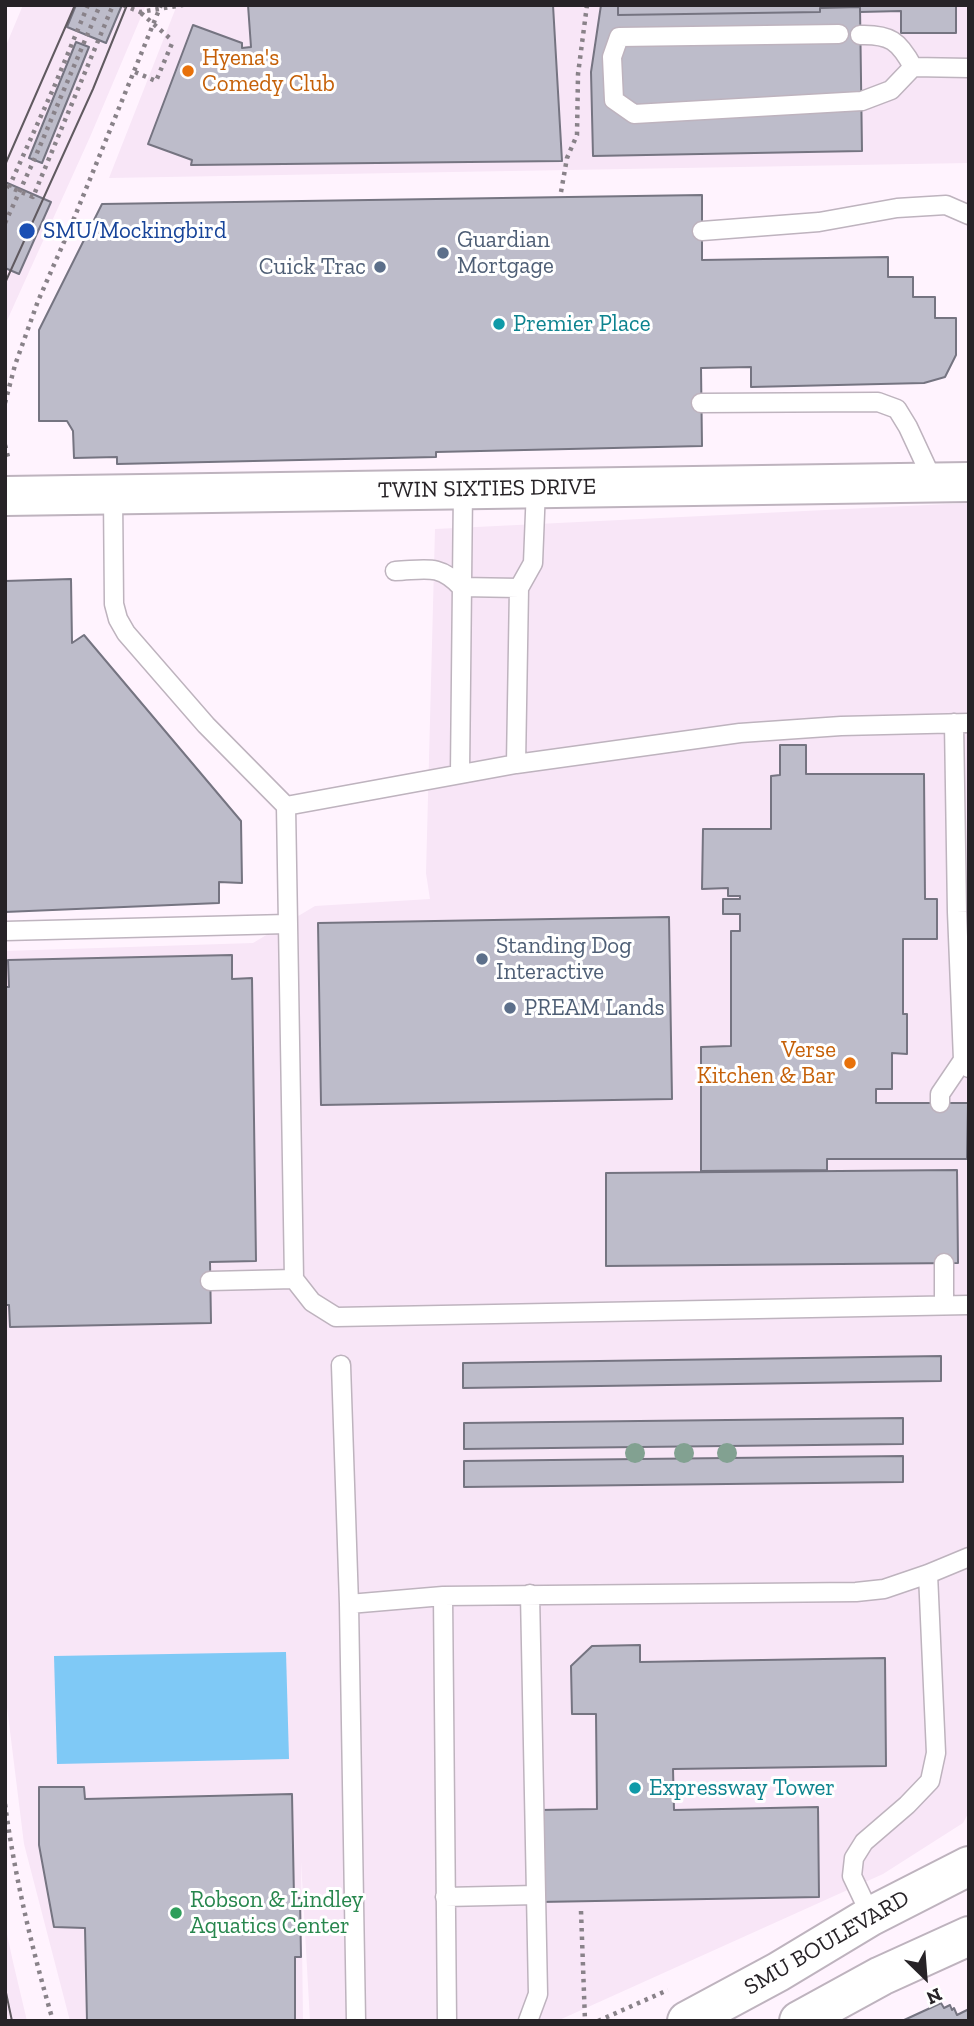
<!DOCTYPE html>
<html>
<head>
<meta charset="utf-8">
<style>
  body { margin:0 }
  #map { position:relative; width:974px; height:2026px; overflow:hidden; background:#fff3fe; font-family:"Zilla Slab",serif }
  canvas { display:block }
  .frame { position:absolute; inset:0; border:7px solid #272327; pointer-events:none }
  .north { position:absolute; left:890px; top:1942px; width:70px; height:70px; -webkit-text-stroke:5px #fff; paint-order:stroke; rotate:155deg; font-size:19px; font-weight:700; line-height:28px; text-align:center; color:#272327 }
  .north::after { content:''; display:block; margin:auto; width:24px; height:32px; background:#272327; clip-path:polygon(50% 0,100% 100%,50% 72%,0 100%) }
</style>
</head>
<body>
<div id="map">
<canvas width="974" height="2026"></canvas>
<div class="frame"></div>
<div class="north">N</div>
</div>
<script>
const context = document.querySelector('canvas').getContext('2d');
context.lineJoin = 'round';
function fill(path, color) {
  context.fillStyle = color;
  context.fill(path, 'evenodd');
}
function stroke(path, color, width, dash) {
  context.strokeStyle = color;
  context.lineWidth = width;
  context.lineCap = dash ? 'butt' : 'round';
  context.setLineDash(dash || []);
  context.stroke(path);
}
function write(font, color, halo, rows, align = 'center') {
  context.font = font + ' "Zilla Slab",serif';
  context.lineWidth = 6;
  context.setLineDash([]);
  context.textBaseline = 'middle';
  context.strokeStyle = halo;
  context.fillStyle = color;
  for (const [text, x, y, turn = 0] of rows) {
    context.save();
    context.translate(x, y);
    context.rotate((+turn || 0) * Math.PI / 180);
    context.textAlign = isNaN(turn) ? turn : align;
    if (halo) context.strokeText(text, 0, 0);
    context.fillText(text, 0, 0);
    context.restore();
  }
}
fill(new Path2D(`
  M23,5h123l-56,132 -85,188v-277z
  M177,5h792v158l-860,15z
  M969,503v1309l-6,11 -80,51 -326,147h-247l-9,-160 2,160h-233l-46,-177 -19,-153v-740l248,-8 62,-37 115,-7 -4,-26 9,-344z
  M5,1925l8,37 14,59h-22z`), '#f8e6f7');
fill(new Path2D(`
  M286,1652l3,107 -232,5 -3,-108z`), '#7fc9f6');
const building = new Path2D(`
  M76,5h46l-16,38 -39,-16z
  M248,5h305l9,156 -371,4 1,-5 -44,-16 45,-119 49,18v5l9,-1z
  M601,5h17v10l202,-3v-4l40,-1 2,144 -269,5 -2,-84z
  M618,5h242v2l-40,1v4l-202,3z
  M860,5h96v28h-55v-22l-41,1z
  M76,42l13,5 -47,116 -13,-5z
  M5,182l46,20 -32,72 -14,-6z
  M702,195v65l186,-3v20h25v20h22v21h21v37l-11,22 -21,6 -173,4v-20l-50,1 1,78 -266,6v5l-319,7v-7l-43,1 -1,-27 -6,-10h-28v-91l63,-126z
  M71,579l1,64 12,-8 157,186 1,62 -23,-1v21l-214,9v-331z
  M780,745h26v29h118l1,125h12v40h-34v75h4v40l-15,-1v36h-16v14h92l-1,56h-140v11l-126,1v-124l30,-1v-115h9v-17h-17v-15h17v-3h-12v-8l-26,1 1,-60h68v-53l9,-1z
  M669,917l3,182 -351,6 -3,-182z
  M232,955v24l20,-1 4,283 -46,1 1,61 -201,4 -1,-22h-4v-318h4l-1,-27z
  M957,1170l1,93 -352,3v-93z
  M941,1356v25l-478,7v-25z
  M903,1418v26l-439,5v-26z
  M903,1456v26l-439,5v-26z
  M640,1645v17l245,-4 1,108 -213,3 1,41 144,-3 1,90 -279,5 -1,-92 58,-1 -1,-95h-24l-1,-48 21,-20z
  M39,1787h45l1,12 207,-5 2,104h6l1,59h-6v64h-208l-2,-93 -31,-1 -15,-82z
  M941,2003l3,5 6,-3 2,5 2,-2 3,7 12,-6v12h-67z`);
fill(building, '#bdbcca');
stroke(building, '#757481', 2);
const service = new Path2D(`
  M839,34l-220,3 -7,20 2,43 20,14 228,-13 29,-11 22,-23 56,1
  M860,35c30,-1 39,6 53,32
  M702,231l117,-9 78,-14 49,-3 23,10
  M701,403l177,-1 19,7 11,18 26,56
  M113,495l1,109 4,15 8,14 80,92 80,81 230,-42 3,-176 14,-25 3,-75
  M395,571c30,-1 44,-8 66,16l58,1
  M954,723l3,189 6,148 6,8
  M516,764l224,-31 101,-7 128,-3
  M460,773l3,-284
  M286,806l8,473 18,23 24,15 633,-12
  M5,931l282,-7
  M940,1103v-9l23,-34
  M944,1263v42
  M210,1281l84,-2
  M341,1365l8,239
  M443,1596l4,425
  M445,1897l91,-2
  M871,1916l-19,-40 2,-18 10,-16 43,-37 23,-24 6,-28 -8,-179
  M356,2021l-7,-417 94,-8 413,-4 28,-3 44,-15 41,-17
  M528,2021l10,-27 -8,-400`);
const tertiary = new Path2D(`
  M5,496l964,-14
  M687,2021l91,-49 93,-56 98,-50
  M799,2021l82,-45 88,-40`);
stroke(service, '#beb3be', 21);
stroke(tertiary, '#beb3be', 42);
stroke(new Path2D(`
  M88,5l-34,82 -45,100 24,10 80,-192
  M135,72l21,9 17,-40
  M561,192l6,-34 10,-23 1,-61 9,-69
  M5,223l29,-63 66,-155
  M5,403l10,-38 23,-64 30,-68 93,-228
  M5,445l4,16
  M5,1804c10,74 27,145 48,217
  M581,1911l4,110
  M598,2021l70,-31`), '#898289', 4.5, [3.5, 5]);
stroke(service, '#fff', 18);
stroke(tertiary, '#fff', 38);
stroke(new Path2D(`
  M5,165l70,-160
  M5,283l88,-194 34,-84
  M5,1988l7,33`), '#605a60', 2);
stroke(new Path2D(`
  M123,5l17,7 43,-7
  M141,13l32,28`), '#898289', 4.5, [3.5, 5]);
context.fillStyle = '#82a191';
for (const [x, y] of [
  [635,1453],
  [684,1453],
  [727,1453]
]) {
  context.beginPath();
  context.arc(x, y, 10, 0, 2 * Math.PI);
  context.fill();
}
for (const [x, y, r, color] of [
  [188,71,7,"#e8710a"],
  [27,231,9,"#1a4fb4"],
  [443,253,7,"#5c6f8a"],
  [380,267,7,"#5c6f8a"],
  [499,324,7,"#0f9aa8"],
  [482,959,7,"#5c6f8a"],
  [510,1008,7,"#5c6f8a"],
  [850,1063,7,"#e8710a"],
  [635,1788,7,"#0f9aa8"],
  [176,1913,7,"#2e9e5b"]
]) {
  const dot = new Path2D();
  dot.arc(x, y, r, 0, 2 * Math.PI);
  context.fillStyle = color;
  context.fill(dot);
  stroke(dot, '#fff', 2.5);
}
write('23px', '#c56008', '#fff', [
  ["Hyena's",202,58],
  ["Comedy Club",202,84],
  ["Verse",836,1050,"right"],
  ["Kitchen & Bar",836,1076,"right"]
], 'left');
write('23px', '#164399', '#fff', [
  ["SMU/Mockingbird",43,231]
], 'left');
write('23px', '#4e5e75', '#fff', [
  ["Guardian",457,240],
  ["Mortgage",457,266],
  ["Cuick Trac",366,267,"right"],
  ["Standing Dog",496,946],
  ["Interactive",496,972],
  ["PREAM Lands",524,1008]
], 'left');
write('23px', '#0d838f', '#fff', [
  ["Premier Place",513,324],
  ["Expressway Tower",649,1788]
], 'left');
write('23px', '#272327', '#fff', [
  ["TWIN SIXTIES DRIVE",487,489,-1],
  ["SMU BOULEVARD",827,1943,-30]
]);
write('23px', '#27864d', '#fff', [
  ["Robson & Lindley",190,1900],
  ["Aquatics Center",190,1926]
], 'left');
</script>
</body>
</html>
